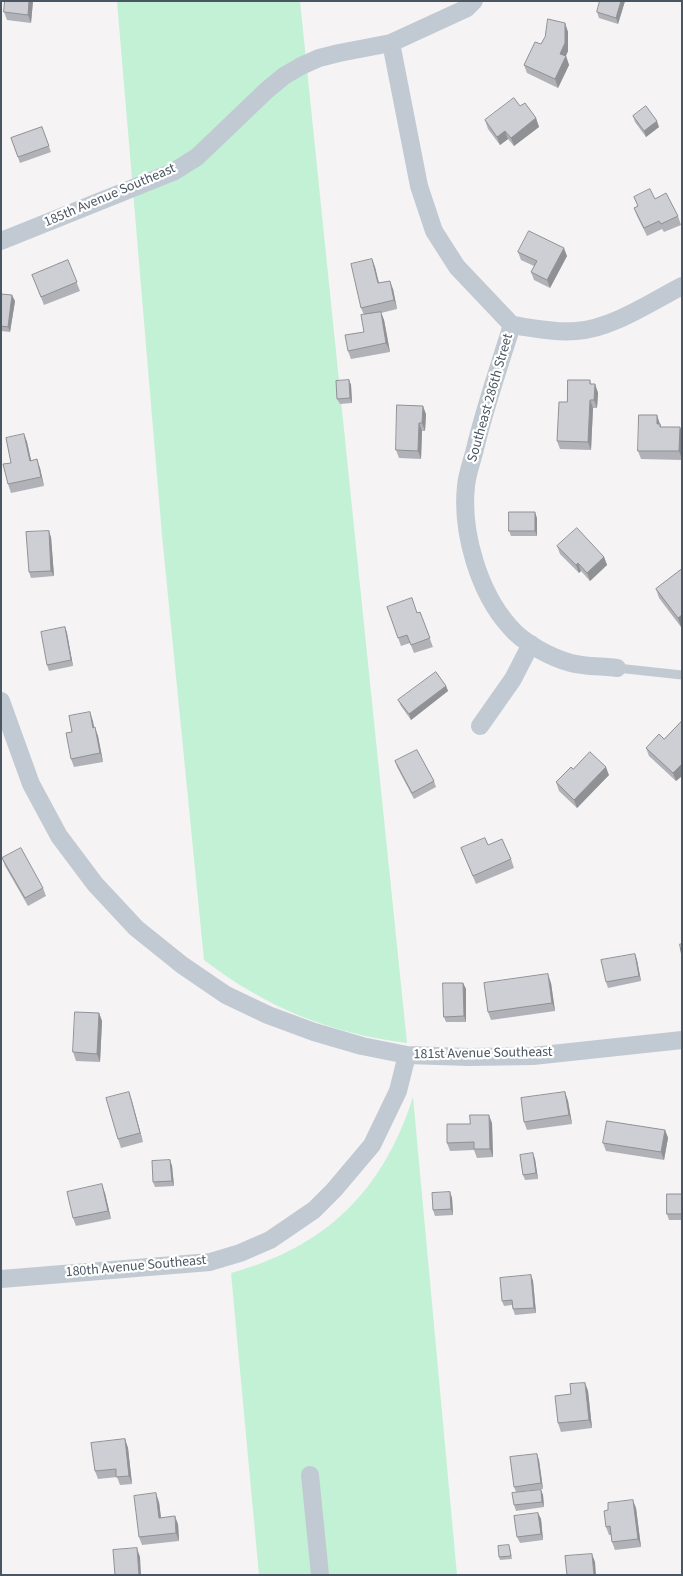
<!DOCTYPE html>
<html>
<head>
<meta charset="utf-8">
<style>
  body { margin:0 }
  #map { position:relative; width:683px; height:1576px; overflow:hidden; background:#f5f3f3; font-family:"Source Sans 3",sans-serif }
  canvas { display:block }
  .frame { position:absolute; inset:0; border:2px solid #4a5661; pointer-events:none }
</style>
</head>
<body>
<div id="map">
<canvas width="683" height="1576"></canvas>
<div class="frame"></div>
</div>
<script>
const context = document.querySelector('canvas').getContext('2d');
context.lineJoin = 'round';
function fill(path, color) {
  context.fillStyle = color;
  context.fill(path, 'evenodd');
}
function stroke(path, color, width, dash) {
  context.strokeStyle = color;
  context.lineWidth = width;
  context.lineCap = dash ? 'butt' : 'round';
  context.setLineDash(dash || []);
  context.stroke(path);
}
function write(font, color, halo, rows, align = 'center') {
  context.font = font + ' "Source Sans 3",sans-serif';
  context.lineWidth = 4.5;
  context.setLineDash([]);
  context.textBaseline = 'middle';
  context.strokeStyle = halo;
  context.fillStyle = color;
  for (const [text, x, y, turn = 0] of rows) {
    context.save();
    context.translate(x, y);
    context.rotate((+turn || 0) * Math.PI / 180);
    context.textAlign = isNaN(turn) ? turn : align;
    if (halo) context.strokeText(text, 0, 0);
    context.fillText(text, 0, 0);
    context.restore();
  }
}
fill(new Path2D(`
  M117,1h183l107,1042c-78,-10 -140,-35 -203,-83l-42,-425z
  M413,1097l44,478h-198l-28,-302c95,-26 152,-82 182,-176z`), '#c3f1d5');
stroke(new Path2D(`
  M617,668l65,7`), '#c1cad2', 9);
stroke(new Path2D(`
  M391,43l28,143 15,45 23,36 55,58c-13,42 -27,82 -37,124 -3,12 -8,25 -9,37 -5,46 13,107 44,141 13,16 42,31 61,36 15,4 31,3 46,5
  M1,241l172,-69 24,-15 70,-67 17,-14 17,-10 18,-8 20,-5 52,-10 76,-35 7,-7
  M512,325c21,3 43,8 64,6 35,-2 75,-29 106,-45
  M1,701l30,83 28,52 36,48 41,44 46,37 44,30 42,20 46,17 48,14 45,9 62,2 64,-1 149,-16
  M480,726l33,-47 18,-35
  M1,1279l209,-17 30,-9 30,-13 44,-30 20,-20 38,-45 26,-54 9,-36
  M310,1475l10,100`), '#c1cad2', 18);
fill(new Path2D(`
  M33,1l-2,22 -24,-3 -3,-8z
  M625,1l-7,23 -19,-6 -2,-6z
  M565,23l3,9v19l-2,5 3,9 -11,23 -31,-15 -3,-8 17,-21z
  M520,106l16,12 3,9 -25,19 -6,-7 -8,6 -12,-16 -3,-9z
  M633,116l26,11 -13,10 -11,-15z
  M42,127l9,25 -31,11 -9,-25z
  M634,197l21,2 23,17 3,9 -17,7 -2,-3 -15,7 -10,-20 -3,-8 4,-2z
  M518,252l49,4 -17,32 -16,-8 -3,-8 3,-6 -13,-6z
  M372,259l3,8 4,16 14,6 4,20 -16,4 3,7 6,32 -39,7 -3,-8 16,-19v-17l-3,-7z
  M68,260l12,31 -36,14 -12,-30z
  M1,294l14,7 -5,31 -9,-1z
  M349,380l2,5 1,18 -12,1 -3,-5z
  M590,380l1,4h4l3,9 -1,15h-4l-2,42 -31,-1 -3,-8 10,-39z
  M426,414l-1,17h-3l-1,28 -22,-1 -3,-8z
  M660,423l1,4 21,5v28l-41,-1 -3,-8z
  M24,434l3,8 4,18 9,8 4,18 -33,7 -3,-9 3,-21z
  M537,518v18h-26l-2,-5z
  M51,537l3,39 -23,2 -2,-6z
  M557,546l47,11 3,8 -17,16 -9,-10 -2,2 -19,-19z
  M682,569v57l-1,1 -22,-29 -3,-9z
  M387,607l31,6 2,-1 13,35 -19,6 -4,-10 -9,3z
  M65,627l2,6 6,33 -24,5 -2,-6z
  M446,686l2,5 -37,29 -10,-14 -3,-6z
  M90,712l4,16 4,8 5,26 -29,5 -3,-8 1,-27z
  M682,721v55l-6,5 -27,-25 -3,-8 18,-9z
  M395,761l39,20 2,6 -22,12 -17,-32z
  M573,769l36,6 -32,33 -18,-17 -3,-9z
  M488,845l23,14 3,9 -38,16 -15,-36z
  M2,858l41,30 3,8 -18,10 -23,-40z
  M635,954l2,6 4,21 -33,7 -2,-6z
  M463,983l3,6v33h-20l-2,-5z
  M551,983l4,28 -64,9 -3,-8z
  M99,1013l3,8 -2,41 -24,-1 -3,-9z
  M129,1092l14,50 -22,6 -3,-9z
  M565,1092l3,9 4,23 -45,6 -3,-8z
  M492,1123l1,34 -16,1 -3,-8 -24,1 -3,-8 23,-19z
  M665,1130l3,8 -4,22 -58,-9 -3,-8z
  M535,1159l3,20 -13,1 -2,-5z
  M170,1160l2,6 2,20 -19,1 -2,-5z
  M450,1192l2,6 1,17 -18,1 -2,-6z
  M105,1193l6,26 -35,7 -3,-8z
  M682,1194v26h-13l-2,-6z
  M531,1275l2,6 3,32 -21,2 -2,-6 -1,-4 -8,1 -2,-5z
  M585,1383l3,8 4,37 -31,4 -3,-9 13,-29z
  M125,1439l3,9 4,36 -12,1 -3,-8 -19,2 -3,-8z
  M539,1460l4,29 -27,3 -2,-5z
  M541,1490l2,5 1,12 -28,4 -2,-6z
  M159,1502l2,16 17,6 1,17 -37,4 -3,-8z
  M636,1508l5,39 -26,3 -3,-8 -1,-7h-2l-3,-8z
  M538,1513l3,6 2,21 -23,3 -3,-6z
  M510,1548l2,11 -12,1 -1,-3z`), '#b0b2b7');
fill(new Path2D(`
  M29,1h4l-2,22 -3,-8z
  M621,1h4l-7,23 -2,-6z
  M565,23l3,9v19l-5,11 -3,-8z
  M566,56l3,9 -11,23 -3,-9z
  M536,118l3,9 -25,19 -3,-8z
  M657,121l2,6 -13,10 -2,-6z
  M505,131l3,8 -8,6 -3,-8z
  M564,248l3,8 -17,32 -3,-8z
  M372,259l3,8 6,25 -3,-9z
  M390,281l3,8 4,20 -3,-9z
  M12,295l3,6 -5,31 -2,-5z
  M381,312l3,8 6,32 -4,-9z
  M349,380l2,5 1,18 -2,-5z
  M595,384l3,9 -1,15 -3,-8z
  M590,400l3,8 -2,42 -3,-8z
  M423,406l3,8 -1,17 -3,-8z
  M657,415l6,18 -6,-9z
  M419,423l3,8 -1,28 -3,-8z
  M680,427l2,5v27l-3,-8z
  M24,434l3,8 6,27 -3,-8z
  M37,459l3,9 4,18 -3,-9z
  M535,512l2,6v18l-2,-5z
  M49,531l2,6 3,39 -3,-5z
  M604,557l3,8 -17,16 -3,-8z
  M578,563l3,8 -2,2 -3,-8z
  M682,615v11l-1,1 -3,-9z
  M65,627l2,6 6,33 -2,-6z
  M446,686l2,5 -37,29 -2,-6z
  M90,712l3,9 3,15 -3,-8z
  M95,727l3,9 5,26 -3,-9z
  M682,764v12l-6,5 -3,-8z
  M606,767l3,8 -32,33 -3,-8z
  M635,954l2,6 4,21 -2,-5z
  M548,974l3,9 4,28 -3,-8z
  M463,983l3,6v33l-2,-6z
  M99,1013l3,8 -2,41 -3,-8z
  M129,1092l3,9 11,41 -3,-9z
  M565,1092l3,9 4,23 -3,-9z
  M489,1115l3,8 1,34 -3,-8z
  M665,1130l3,8 -4,22 -3,-8z
  M533,1153l2,6 3,20 -2,-6z
  M170,1160l2,6 2,20 -2,-5z
  M102,1184l3,9 6,26 -3,-8z
  M450,1192l2,6 1,17 -2,-6z
  M531,1275l2,6 3,32 -2,-5z
  M585,1383l3,8 4,37 -3,-8z
  M125,1439l3,9 4,36 -3,-8z
  M537,1454l2,6 4,29 -2,-6z
  M541,1490l2,5 1,12 -2,-5z
  M156,1493l3,9 3,24 -3,-8z
  M633,1500l3,8 5,39 -3,-8z
  M538,1513l3,6 2,21 -2,-6z
  M175,1516l3,8 1,17 -3,-8z
  M137,1548l3,9 1,18h-2z
  M592,1554l3,8 1,13h-2z`), '#909195');
const building = new Path2D(`
  M5,1h24l-1,14 -24,-3z
  M600,1h21l-5,17 -19,-6z
  M548,19l17,4v20l-5,11 6,2 -11,23 -31,-14 11,-23 6,2 4,-7z
  M514,98l6,8 5,-3 11,15 -25,20 -6,-7 -8,6 -12,-17z
  M646,106l11,15 -13,10 -11,-15z
  M42,127l7,19 -31,11 -7,-19z
  M650,189l5,10 11,-6 12,23 -17,8 -2,-3 -15,7 -10,-20 4,-2 -4,-9z
  M529,231l35,17 -17,32 -16,-8 6,-11 -19,-9z
  M372,259l6,24 12,-2 4,19 -33,8 -10,-44z
  M68,260l9,22 -36,15 -9,-22z
  M1,294l11,1 -4,32 -7,-1z
  M381,312l5,31 -38,8 -3,-16 19,-3 -3,-17z
  M349,380l1,18 -13,1 -1,-18z
  M568,380h22v4h5l-1,16h-4l-2,42 -31,-1 2,-39h8z
  M397,405l26,1 -1,17h-3l-1,28 -22,-1z
  M639,415h18v9h3v3h20l-1,24h-41z
  M24,434l6,27 7,-2 4,18 -33,7 -5,-20 8,-1 -5,-25z
  M509,512h26v19h-26z
  M577,528l27,29 -17,16 -9,-10 -2,2 -19,-19z
  M49,531l2,40 -22,1 -3,-40z
  M682,569v46l-4,3 -22,-29z
  M412,598l5,15 3,-1 10,26 -19,7 -4,-10 -9,3 -11,-31z
  M65,627l6,33 -24,5 -6,-33z
  M436,672l10,14 -37,28 -11,-14z
  M90,712l3,16 2,-1 5,26 -29,6 -5,-26 6,-1 -3,-16z
  M682,721v43l-9,9 -27,-25 13,-14 5,5z
  M417,750l17,31 -22,12 -17,-32z
  M590,752l16,15 -32,33 -18,-18 15,-15 2,2z
  M485,838l3,7 14,-6 9,20 -38,17 -12,-28z
  M21,848l22,40 -18,10 -23,-40z
  M680,944h2v12z
  M635,954l4,22 -33,6 -5,-22z
  M548,974l4,29 -64,9 -4,-29z
  M443,983h20l1,33 -20,1z
  M75,1012l24,1 -2,41 -24,-2z
  M129,1092l11,41 -22,6 -12,-41z
  M565,1092l4,23 -45,7 -3,-24z
  M470,1115h19l1,34h-16v-7l-27,1v-19h23z
  M607,1121l58,9 -4,22 -58,-9z
  M533,1153l3,20 -13,2 -3,-20z
  M170,1160l2,21 -19,1 -1,-21z
  M102,1184l6,27 -35,7 -6,-26z
  M450,1192l1,17 -18,1 -1,-17z
  M667,1194h15v20h-15z
  M531,1275l3,33 -21,1 -1,-9 -10,1 -2,-23z
  M585,1383l4,37 -31,3 -3,-27 16,-2 -1,-10z
  M125,1439l4,37 -13,1v-8l-21,2 -4,-28z
  M537,1454l4,29 -27,4 -4,-30z
  M541,1490l1,12 -28,3 -2,-12z
  M156,1493l3,25 16,-2 1,17 -37,4 -5,-41z
  M633,1500l5,39 -26,3 -2,-16 -4,1 -2,-16 4,-1v-7z
  M538,1513l3,21 -24,3 -3,-21z
  M509,1545l2,11 -12,1 -1,-11z
  M137,1548l2,27h-24l-2,-25z
  M592,1554l2,21h-30h3l-2,-19z`);
fill(building, '#cdcfd5');
stroke(building, '#909195', 1);
write('14px', '#4a5661', '#fff', [
  ["185th Avenue Southeast",110,196,-23],
  ["Southeast 286th Street",491,398,-74],
  ["181st Avenue Southeast",483,1054,-1],
  ["180th Avenue Southeast",136,1267,-5]
]);
</script>
</body>
</html>
